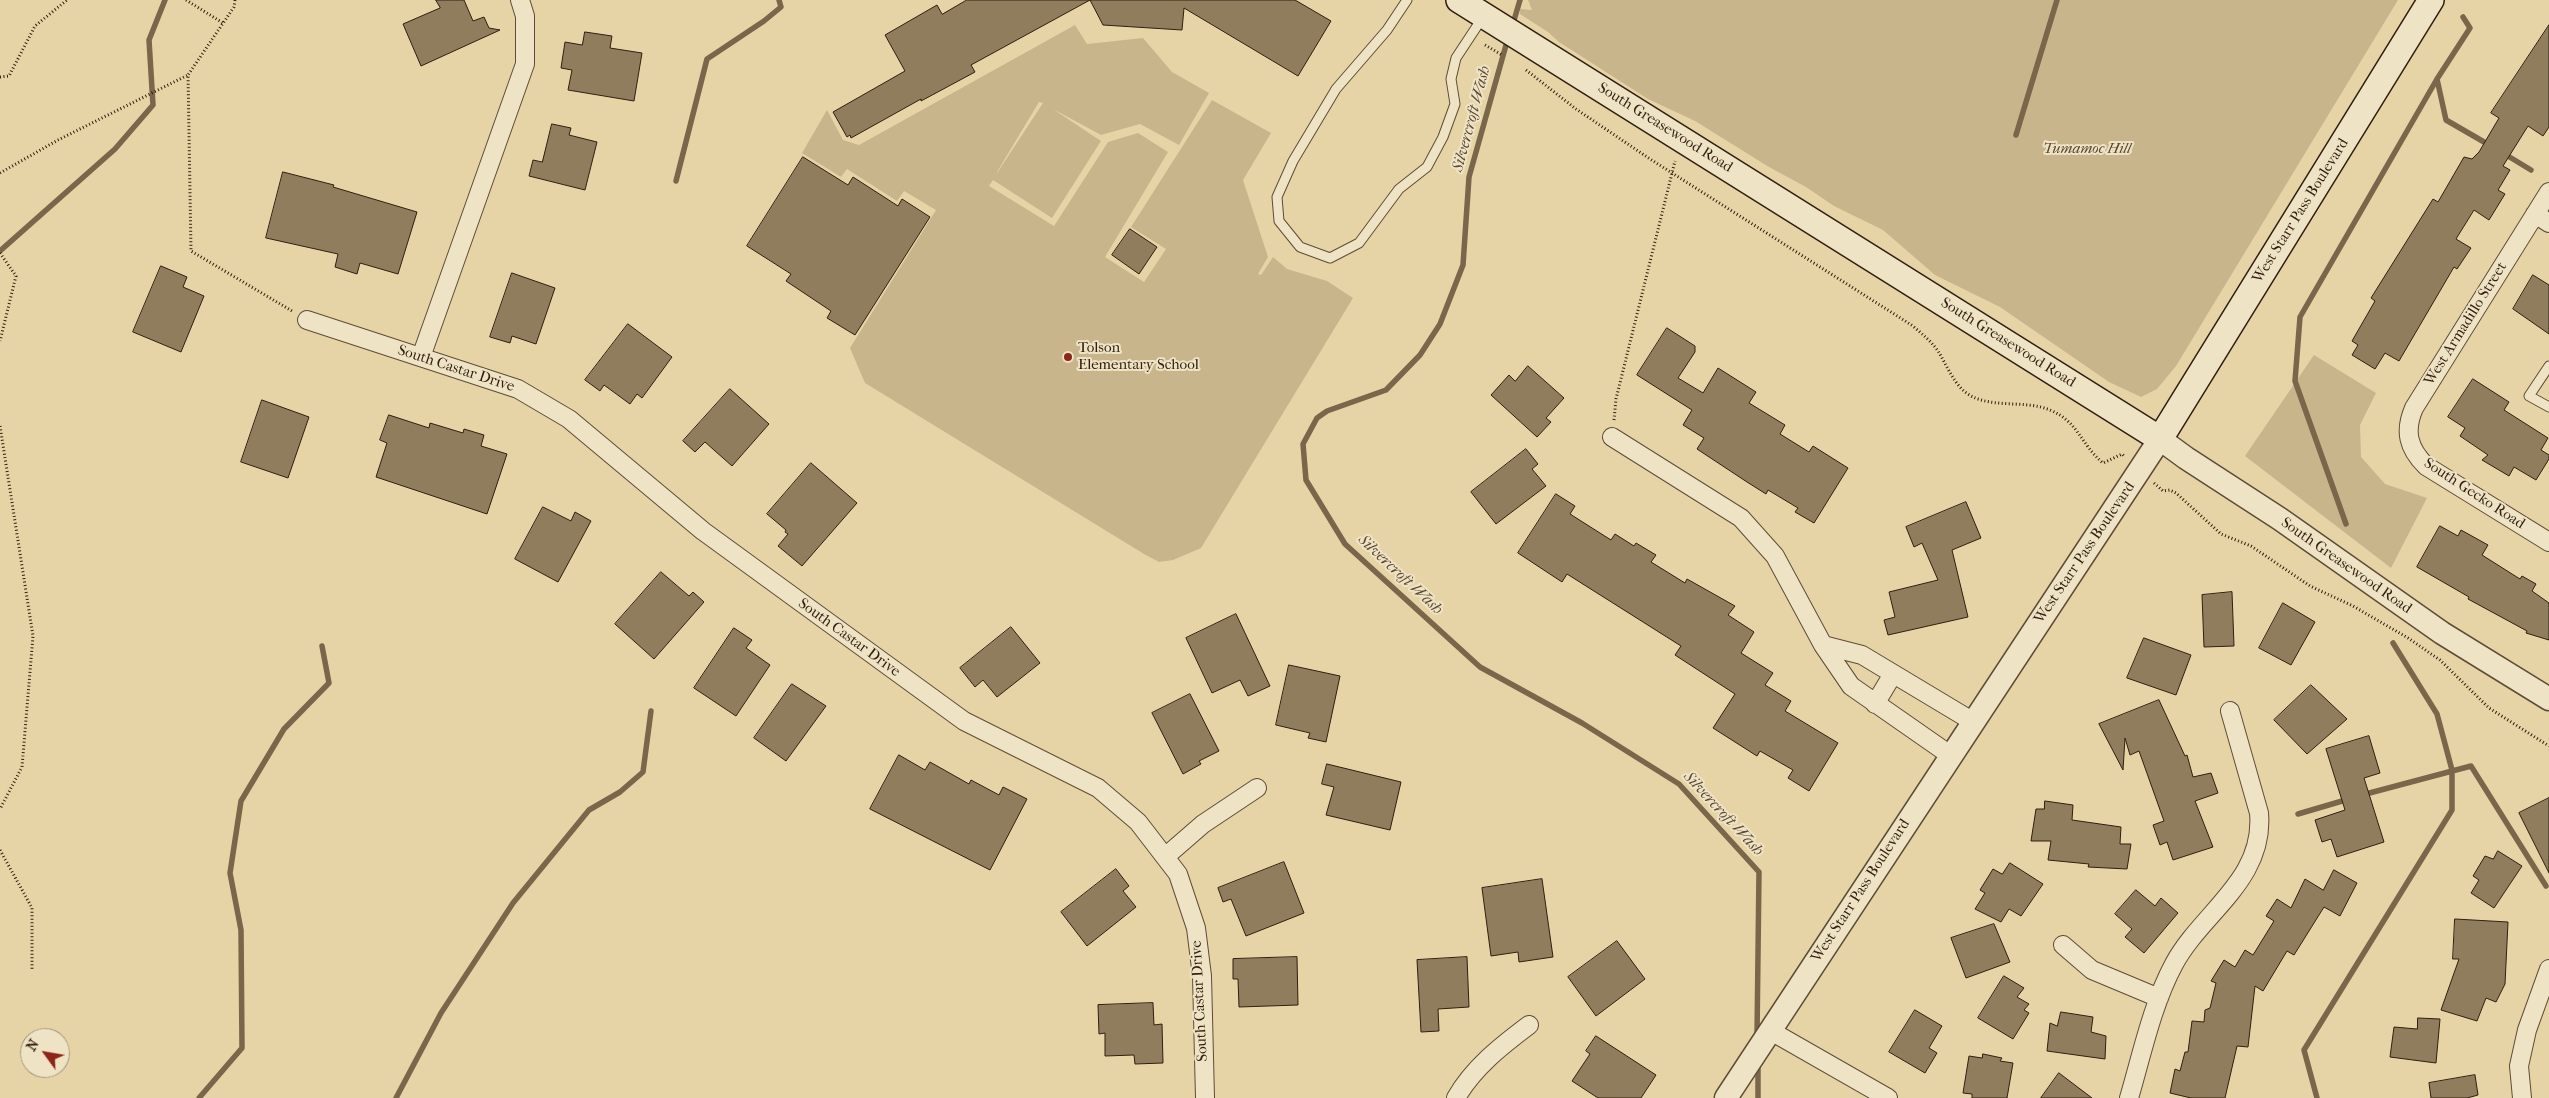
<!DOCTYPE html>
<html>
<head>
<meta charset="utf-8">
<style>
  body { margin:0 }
  #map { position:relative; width:2549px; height:1098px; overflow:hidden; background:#e7d4a6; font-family:"IM FELL French Canon",serif }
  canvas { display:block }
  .north { position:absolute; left:20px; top:1028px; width:50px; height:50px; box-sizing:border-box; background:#efe3c5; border:1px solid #a3947d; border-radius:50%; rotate:302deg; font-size:14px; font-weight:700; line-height:20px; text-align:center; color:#301e10 }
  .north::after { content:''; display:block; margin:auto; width:18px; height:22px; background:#8f2418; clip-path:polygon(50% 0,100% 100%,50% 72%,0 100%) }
</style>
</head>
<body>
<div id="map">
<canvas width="2549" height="1098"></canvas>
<div class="north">N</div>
</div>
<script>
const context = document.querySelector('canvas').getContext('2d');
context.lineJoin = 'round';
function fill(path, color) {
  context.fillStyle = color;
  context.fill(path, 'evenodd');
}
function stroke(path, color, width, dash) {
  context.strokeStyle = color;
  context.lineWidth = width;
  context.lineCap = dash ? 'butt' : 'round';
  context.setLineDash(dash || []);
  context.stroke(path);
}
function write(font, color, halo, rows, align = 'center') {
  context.font = font + ' "IM FELL French Canon",serif';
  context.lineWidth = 4;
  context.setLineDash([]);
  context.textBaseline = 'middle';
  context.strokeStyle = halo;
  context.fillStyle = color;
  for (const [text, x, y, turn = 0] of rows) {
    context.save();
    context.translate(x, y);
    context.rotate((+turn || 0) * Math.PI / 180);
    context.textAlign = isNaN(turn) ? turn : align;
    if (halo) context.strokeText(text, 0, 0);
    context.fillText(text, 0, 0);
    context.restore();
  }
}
fill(new Path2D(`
  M1528,0h870l-222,366 -19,23 -16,8 -32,-15 -109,-75 -65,-32 -52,-45 -49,-24 -28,-19 -37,-20 -74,-46 -47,-22 -89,-57 -11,-10 -28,-18v-5l12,1z
  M1075,25l12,19 56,-6 29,34 37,21 -30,52 -39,-21 -39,11 -48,-26 48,32 -49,77 -59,-38 -4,6 65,40 54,-84 30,-9 30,19 -63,105 39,25 22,-33 -35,-22 81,-127 59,33 -28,47 25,77 -10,17 3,1 12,-18 14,12 40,12 26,17 -152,250 -28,12 -14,2 -15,-8 -279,-171 -15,-35 86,-138 -32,-19 -7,10 -50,-32 -6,8 -39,-24 25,-43 16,30 16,5zM1039,102l4,1 -46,70v-1z
  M2314,355l62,38 -16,32 1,32 24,27 42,14 -36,70 -146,-112z`), '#c8b58c');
stroke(new Path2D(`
  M1512,27l8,-27
  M1508,38l-39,139 -6,88 -23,59 -20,31 -34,35 -59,21 -10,7 -14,26 3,36 39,64 135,123 102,56 97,61 80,88 -2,164
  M2437,79l9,41 45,26
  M2016,135l41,-135
  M2503,153l28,17
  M676,181l31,-122 57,-38 17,-14 -2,-7
  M0,251l115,-102 38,-44 -4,-65 16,-40
  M2346,524l-51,-143 5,-64 137,-238 33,-51 -7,-11
  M2362,795l109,-29 75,120
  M2298,814l51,-15
  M1758,1063v35
  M199,1098l43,-50 -1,-118 -11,-57 11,-72 43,-72 45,-46 -7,-37
  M396,1098l45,-85 72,-110 76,-93 31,-18 23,-20 8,-61
  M2317,1098l-13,-48 148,-240v-40l-15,-56 -44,-71`), '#79664b', 5.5);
const building = new Path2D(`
  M436,0h28l9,21 11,-4 5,11 11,2 -79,36 -18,-42 37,-16z
  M967,0h328l36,21 -33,55 -114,-68 -2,22 -79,-5 -13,-25 -119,65 4,7 -54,29v-2l-70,39 -1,-3 -3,2 -14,-25 72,-41 -20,-36 52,-30 5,9z
  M2549,25v102l-6,9 -15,-10 -25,40 7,4 -12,20 7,4 -16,26 -15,-10 -18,29 15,9 -14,21 -3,-2 -55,94 -14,-8 -10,16 -23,-14 6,-10 -6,-4 23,-40 -4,-3 62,-99 5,3 26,-45 8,2 7,-7 20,-34 -8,-5z
  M585,32l27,4 -2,12 32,5 -8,48 -66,-11 4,-20 -11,-2 4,-26 17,3z
  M552,124l19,4 -2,7 28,7 -12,48 -56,-14 4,-16 9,2z
  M803,157l45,28 5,-8 45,29 4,-7 28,18 -75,118 -28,-17 4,-7 -45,-30 5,-7 -44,-28z
  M283,172l51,13 -1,2 84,25 -19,62 -38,-11 -3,11 -22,-7 3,-13 -72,-16z
  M1130,229l27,18 -18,27 -27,-19z
  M161,266l26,11 -4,10 21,9 -23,56 -48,-20z
  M512,273l43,15 -19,56 -24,-8 -2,7 -20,-6z
  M2533,275l16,10v49l-36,-25z
  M628,324l44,33 -30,41 -5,-4 -7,10 -26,-19 -4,6 -15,-11z
  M1667,328l28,18v6l-17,26 25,15 15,-25 38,24 -7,11 36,22 -5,9 29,18 4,-6 35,22 -34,55 -19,-11 3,-4 -30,-18 -2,4 -19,-12 -50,-33 7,-11 -21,-13 9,-15 -55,-35z
  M1528,366l36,32 -18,20 5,4 -14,15 -46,-42 18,-20 6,6z
  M2473,379l36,23 -5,8 44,28 -7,12 8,5v4l-13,21 -22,-13 -5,9 -27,-16 6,-5 -28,-19 5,-8 -17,-11z
  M730,389l39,35 -37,42 -27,-24 -10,10 -12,-11z
  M262,400l47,17 -21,61 -47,-16z
  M389,415l40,13 1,-5 33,10 1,-4 20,6 -3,11 26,8 -20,60 -111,-37 11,-34 -7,-3z
  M1526,449l12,15 -6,5 14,17 -50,38 -25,-32z
  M811,463l46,40 -55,63 -24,-20 10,-12 -3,-2 1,-2 -19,-16z
  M1556,494l19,12 -5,8 41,26 4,-6 19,12 2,-3 20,12 -5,7 34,21 2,-4 48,27 -7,9 26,17 -13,21 32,20 -8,12 26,16 -6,10 53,32 -29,48 -21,-13 5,-8 -33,-19 -3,5 -44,-28 22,-34 -60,-39 6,-9 -114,-72 -5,8 -44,-29z
  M1966,502l15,36 -29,12 16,67 -80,18 -4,-15 11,-3 -6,-25 49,-12 -16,-37 -8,4 -8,-20z
  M543,507l28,14 4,-9 16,9 -33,61 -43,-23z
  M2440,526l18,10 3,-6 27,15 -6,10 38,24 2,-3 14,8 -4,7 17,12v37l-23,-7 1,-2 -59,-32 1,-2 -52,-30z
  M661,572l28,24 4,-4 11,10 -50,57 -39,-35z
  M2232,592l2,54 -30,1 -2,-52z
  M2283,603l32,19 -24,43 -32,-17z
  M1236,614l34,72 -22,10 -8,-16 -28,13 -26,-55z
  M1011,627l29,36 -43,34 -14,-17 -8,7 -15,-19z
  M734,628l18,12 -6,8 24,17 -34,51 -42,-28z
  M2144,638l47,17 -15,40 -49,-17z
  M1289,665l51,11 -14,66 -18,-4 2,-5 -34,-8z
  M792,684l34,22 -40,55 -32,-23z
  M2311,685l36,34 -40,35 -33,-34z
  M1190,694l29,57 -20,10 2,3 -18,10 -31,-61z
  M2159,700l26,56 2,-1 6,22 18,-4 7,20 -23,8 18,46 -40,13 -6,-18 -7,3 -7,-20 11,-4 -25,-70 -9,4 -5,-17 -2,32 -24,-46z
  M2369,736l11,37 -16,5 20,64 -47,15 -6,-18 -9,3 -7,-22 30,-10 -19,-61z
  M899,755l26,15 5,-8 39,22 2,-4 28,15 4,-8 24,12 -37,71 -120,-61z
  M1327,764l74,18 -11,48 -64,-15 8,-28 -12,-3z
  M2549,798v75l-30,-60z
  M2045,801l28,4 -1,15 49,7 -1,17h11l-4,25 -39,-2 1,-3 -41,-4 3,-19h-20l5,-32h8z
  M2498,851l24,15 -28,42 -23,-15 8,-13 -6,-4 12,-20 8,3z
  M1284,862l20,51 -58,23 -15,-37 -8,3 -5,-14z
  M2010,863l33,21 -22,32 -12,-7 -8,13 -26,-13 10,-16 -5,-3 13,-21 9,5z
  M1116,869l13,17 -6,5 13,16 -49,39 -26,-34z
  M2334,870l23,13 -17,33 -16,-9 -30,48 -7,-4 -24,40 -8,-5 -7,61 -11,-1 -12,52h-34l-21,-5 5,-24 5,2 5,-19h3l4,-31 12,1 1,-12 5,-2 6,-25 -5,-2 13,-21 11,7 10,-17 8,5 21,-34 -8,-5 11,-17 14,9 14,-29 18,11z
  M1542,879l11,78 -34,5 -1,-10 -27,4 -9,-68z
  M2136,890l19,16 6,-8 17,15 -34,40 -19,-16 7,-8 -17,-15z
  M2455,919l53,3 -3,62 -9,18 -10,-4 -9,23 -36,-11 18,-51h-6z
  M1994,924l16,38 -44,16 -15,-40z
  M1617,941l28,38 -49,37 -28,-39z
  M1297,957l1,48 -59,2 -1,-28h-5v-20z
  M1467,957l2,50 -31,2 1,22 -18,1 -4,-72z
  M2004,976l20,12 -7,9 12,7 -5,6 5,3 -16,26 -35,-21z
  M1153,1003l1,22 8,-1 1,39 -28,1 -1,-9 -29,1v-23l-6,1 -1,-29z
  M1915,1010l27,16 -13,22 8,5 -12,20 -36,-21z
  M2061,1012l32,5 -2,15 15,4 -1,23 -58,-8 3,-28 7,3z
  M2418,1018l22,1 -4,44 -46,-6 4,-30 23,2z
  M1596,1036l60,39 -15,23h-43l-26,-17 18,-27 -4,-3z
  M1983,1054l19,4 -2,3 13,2 -6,35h-35v-4l-9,-1 6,-37 13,2z
  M2059,1073l33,25h-51z
  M2475,1075l3,20 -11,3h-36l-2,-15z`);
fill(building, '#8f7d5e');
stroke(building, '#301e10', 1);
const service = new Path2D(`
  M1407,0l-20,30 -51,59 -43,72 -16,36 2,24 21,26 30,11 29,-15 40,-54 28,-22 16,-30 12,-33 -4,-25 5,-21 27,-41
  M2549,366l-20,30 20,11`);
const minor = new Path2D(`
  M2549,192l-135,216c-10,23 -6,40 12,58l123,76
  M2535,214l14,9
  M307,320l211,69 51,30 134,112 261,190 134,67 40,34 40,52 18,54 6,48 3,122
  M421,357l104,-293v-48l-5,-16
  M1612,437l129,81 34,38 48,89
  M1875,704l18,-30
  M1950,755l-99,-69 -28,-41 39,10 110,66
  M1165,857l38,-33 54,-36
  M2063,945l29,25 67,28
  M1769,1030l119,68
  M1456,1098c17,-30 45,-52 73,-73
  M2129,1098c13,-44 23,-93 45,-134 28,-52 91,-84 85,-151l-29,-102
  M2522,1098l-3,-32 8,-36 22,-61`);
const tertiary = new Path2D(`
  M1726,1098l434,-659 26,19 94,61 162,114 107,66`);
const secondary = new Path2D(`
  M1459,0l701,439 271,-439`);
stroke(service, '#5e4c36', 11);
stroke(minor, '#5e4c36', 20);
stroke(tertiary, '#5e4c36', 25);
stroke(secondary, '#301e10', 28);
stroke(new Path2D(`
  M186,0l37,23
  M235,0l-1,7 -46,68 3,176 101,60
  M1485,45l17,10
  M1526,70l50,39 74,50 263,167c9,8 18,15 25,25 8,13 15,31 27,41 23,18 59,7 85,18 29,12 31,35 53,53l19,-9 3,3
  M0,77l9,-1 26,-50 32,-26
  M0,173l58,-33 130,-65
  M0,253l16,23 -16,65
  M1614,420l2,-21 59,-238
  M0,426l33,210 -11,131 -22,42
  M2154,483l9,8 7,-1 6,3 45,41 30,12 59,40 43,20 55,32 32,22 49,48 60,38
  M0,850l32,58v62`), '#301e10', 3, [1, 2.5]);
stroke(service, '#efe3c5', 9);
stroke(minor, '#efe3c5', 18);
stroke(tertiary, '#efe3c5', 22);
stroke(secondary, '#efe3c5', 25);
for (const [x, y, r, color] of [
  [1068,357,5,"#8f2418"]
]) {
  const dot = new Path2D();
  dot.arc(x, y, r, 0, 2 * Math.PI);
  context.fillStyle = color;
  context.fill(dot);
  stroke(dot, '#efe3c5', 2);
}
write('15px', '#301e10', '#efe3c5', [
  ["South Greasewood Road",1665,128,32],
  ["West Starr Pass Boulevard",2301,211,-58],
  ["West Armadillo Street",2466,324,-58],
  ["South Greasewood Road",2008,343,32],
  ["South Castar Drive",456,369,18],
  ["South Gecko Road",2474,494,33],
  ["West Starr Pass Boulevard",2085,553,-56],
  ["South Greasewood Road",2346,566,35],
  ["South Castar Drive",849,638,36],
  ["West Starr Pass Boulevard",1861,891,-57],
  ["South Castar Drive",1200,1001,-93]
]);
write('italic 15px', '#56442f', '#efe3c5', [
  ["Tumamoc Hill",2087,149]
]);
write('15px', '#301e10', '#efe3c5', [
  ["Tolson",1078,348],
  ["Elementary School",1078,365]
], 'left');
write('italic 16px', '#5a4833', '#efe3c5', [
  ["Silvercroft Wash",1472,119,-75],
  ["Silvercroft Wash",1400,575,43],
  ["Silvercroft Wash",1723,814,47]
]);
</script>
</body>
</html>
